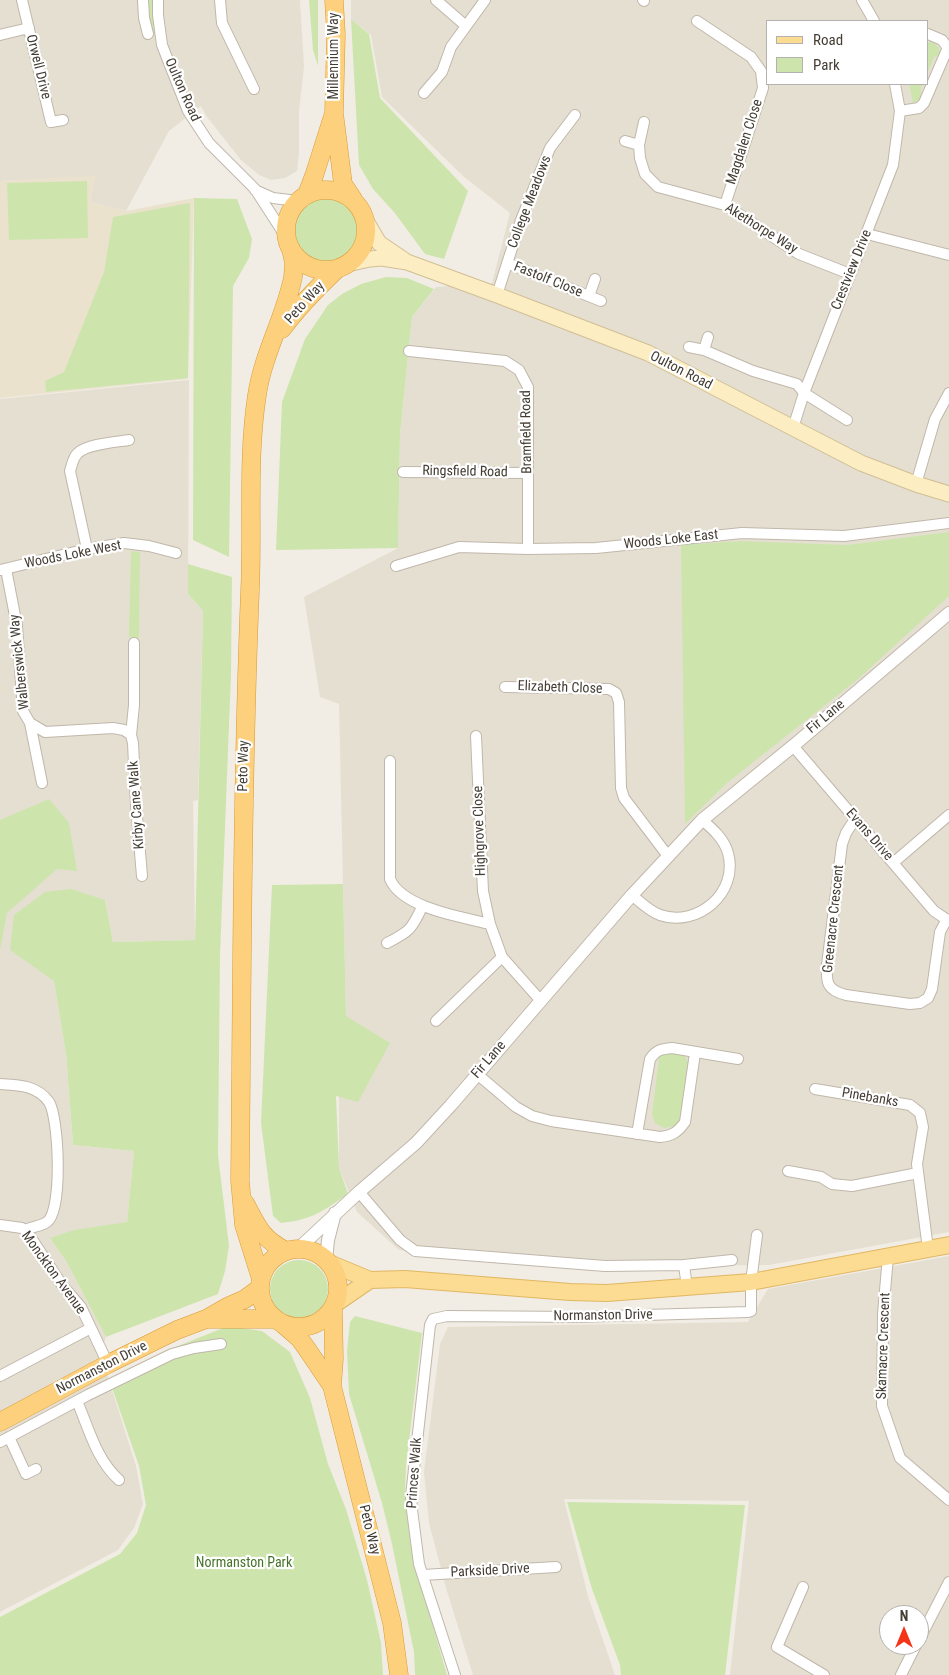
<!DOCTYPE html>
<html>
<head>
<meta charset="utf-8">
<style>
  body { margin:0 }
  #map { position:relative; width:949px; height:1675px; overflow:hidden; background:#f1ede4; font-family:"Roboto Condensed",sans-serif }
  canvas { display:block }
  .legend { position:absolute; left:766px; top:20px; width:162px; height:65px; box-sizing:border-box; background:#fff; border:1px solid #b4b1ae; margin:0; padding:6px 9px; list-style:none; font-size:15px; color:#433d34 }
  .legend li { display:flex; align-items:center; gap:10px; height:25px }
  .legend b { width:25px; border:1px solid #b4b1ae }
  .north { position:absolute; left:879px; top:1605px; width:50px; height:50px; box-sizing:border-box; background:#fff; border:1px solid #b4b1ae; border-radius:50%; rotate:0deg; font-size:14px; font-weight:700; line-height:20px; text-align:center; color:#433d34 }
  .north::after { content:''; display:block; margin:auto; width:18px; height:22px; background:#f53317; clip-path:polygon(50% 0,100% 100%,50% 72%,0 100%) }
</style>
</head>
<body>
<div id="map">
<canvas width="949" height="1675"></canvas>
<ul class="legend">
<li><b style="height:6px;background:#fcdb92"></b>Road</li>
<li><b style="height:14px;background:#cde5ad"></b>Park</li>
</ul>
<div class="north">N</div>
</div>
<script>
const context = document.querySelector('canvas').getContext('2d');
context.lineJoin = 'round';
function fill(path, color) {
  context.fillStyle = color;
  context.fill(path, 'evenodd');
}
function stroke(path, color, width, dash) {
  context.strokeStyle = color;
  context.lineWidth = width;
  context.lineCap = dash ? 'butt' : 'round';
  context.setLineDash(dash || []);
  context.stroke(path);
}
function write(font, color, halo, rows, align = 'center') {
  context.font = font + ' "Roboto Condensed",sans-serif';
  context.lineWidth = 4.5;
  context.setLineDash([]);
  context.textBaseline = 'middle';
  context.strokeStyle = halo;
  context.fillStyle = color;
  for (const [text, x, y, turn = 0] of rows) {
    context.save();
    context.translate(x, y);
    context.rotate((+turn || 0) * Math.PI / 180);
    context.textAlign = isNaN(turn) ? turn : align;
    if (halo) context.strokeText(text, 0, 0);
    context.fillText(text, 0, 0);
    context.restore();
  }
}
fill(new Path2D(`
  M0,0h300l4,67 -5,44v41l-2,19 -12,7 -14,2 -12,-5 -18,-15 -34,-43 -6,-11 -32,25 -43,80 -36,-9 5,-25 -95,4z
  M351,0h598v1232l-180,33 -212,2 -158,-17 -42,-38 -18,-44v-75l7,-74 -7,-315 -19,-7 -16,-100 94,-49 2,-114 12,-117 24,-30 56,-4 18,-70 -47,-37 -81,-79 -11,-62 -20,-16zM768,21h160v63h-160z
  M189,380l-1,214 15,17 -5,189 -5,1 2,139 -82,2 -8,-42 -51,81 12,73 7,91 61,6 -7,71 -77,16 16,23 40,76 -5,18 35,111 7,38 -9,24 -16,22 -118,62v-1213z
  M949,1256v419h-219l19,-174 -185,-2 24,97 27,79h-142l-27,-87 -17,-65 -5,-51 16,-128 8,-17 300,-5 20,-33zM889,1615h30v30h-30z`), '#e5dfd2');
fill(new Path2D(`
  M96,176l-6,26 36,9 68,-13 -6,181 -188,19v-217z`), '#ebe2ce');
fill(new Path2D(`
  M148,0h5l3,34h-4z
  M309,0h9v66l-5,-16z
  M351,19l18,15 11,64 88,93 -24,68 -19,-5 -31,-42 -21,-23 -14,-24z
  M932,41l6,6 2,5 -2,4 -4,1 -6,15v-29z
  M909,84h14l-2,4 1,10 -9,5z
  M87,181l1,57 -79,2 -2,-57z
  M294 230a33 33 0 1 1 66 0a33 33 0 1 1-66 0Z
  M194,198l43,1 15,40 -3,19 -16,28 -4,271 -36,-17z
  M190,203l-2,175 -142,14 -1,-11 19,-9 40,-100 9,-55z
  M386,277l21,1 27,11 -22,28 -12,117 -2,114 -122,2 6,-148 23,-63 23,-34 14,-11 19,-10z
  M949,532v64l-91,83 -131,104 -42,41 -4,-279 59,-4 107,4z
  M131,551l9,1 -1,86 -10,-1z
  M188,564l44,13 -1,98 -11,280 -2,200 11,91 -4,25 -7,23 -112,43 -40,-76 -16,-23 24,-8 53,-8 7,-71 -61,-6 -7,-91 -12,-73 -44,-31 4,-35 31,-23 26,-3 34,11 8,42 82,-2 8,-329 -15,-17z
  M49,799l20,24 8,48 -20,-2 -50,44 -7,37v-130z
  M343,884l3,132 44,27 -32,59 -22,-6 3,72 9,26c-25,17 -36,26 -67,29l-8,-7 -12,-93 11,-238z
  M671,1052l13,3 5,8 -8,56 -6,7 -11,2 -9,-5 -3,-9 7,-56 3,-3z
  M270 1289a29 29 0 1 1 58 0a29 29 0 1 1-58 0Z
  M355,1316l67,17 -16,133 -1,27 11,74 31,108h-32l-1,-23 -22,-108 -10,-41 -33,-109 -2,-43 3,-29z
  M228,1326l34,5 28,21 20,46 18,66 18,45 21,71 14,63 2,32h-383v-58l120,-63 17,-21 9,-28 -7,-39 -29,-84 63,-34z
  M567,1502l178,3 -20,170h-104l-1,-10 -28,-76z`), '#cde5ad');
const minor = new Path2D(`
  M22,0l29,122 12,-2
  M143,0l1,18 4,16
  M158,0v15l4,30 26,66 21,32 46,46 31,48
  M220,0l2,23 32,66
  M436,0l30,26
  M643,0l1,1
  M862,0l12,21
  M697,21l54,36 10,14 2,17 -38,117
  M0,35l29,-7
  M424,93l18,-21 9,-25 34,-47
  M900,111l19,-3 5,-5 22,-51 2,-4 -6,-8 -14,-6
  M644,122l-5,23 1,13 5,16 13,13 67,18 74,49 51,20
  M625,141l14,4
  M255,190l18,8 25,3
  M867,234l82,21
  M507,263l94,38
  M497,295l24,-75 29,-72 25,-33
  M589,296l6,-17
  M689,347l15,3 49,21 44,13 7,9 43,27
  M704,350l4,-13
  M409,351l96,10 14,9 9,17v162
  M793,428l11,-35 89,-228 7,-54 -5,-27
  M403,472l125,1
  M916,484l19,-65 14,-26
  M87,549l-17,-78c2,-6 3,-14 8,-18 9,-9 38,-11 51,-13
  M396,566l63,-19 69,2 68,-1 146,-15 102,3 105,-13
  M6,569l11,57 6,85 7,12 12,60
  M1,570l86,-21 37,-6 25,3 27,7
  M505,687l104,2 7,4 3,9 2,86 3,10 44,58
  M30,723l15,9 68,-4 11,2 7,5 2,8 3,62 6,71
  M131,735l3,-30v-62
  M476,736l7,155 7,33 12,33 39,44
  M793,746l141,165 15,10
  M390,761v118c12,29 72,38 100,45
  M855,819l-9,14 -4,11 -15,121c-1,18 0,25 19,30l64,9 10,-1 8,-5 4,-9 8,-57 7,-13
  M893,863l56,-48
  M632,895c8,7 17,16 28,20 37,13 79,-22 68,-62 -4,-14 -15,-24 -26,-33
  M387,943c22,-11 25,-14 35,-36
  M436,1021l66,-64
  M477,1074l39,33 16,9 19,5 109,16c12,-1 18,-5 25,-15l10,-69
  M0,1084c18,1 37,1 49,18 10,16 14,108 -2,120 -5,4 -16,5 -22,8
  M815,1089l95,16 10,8 3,14 -6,37 11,85
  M637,1134l13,-75c6,-9 11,-10 22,-11l66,11
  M788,1171l33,6 11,7 20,2 66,-13
  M359,1192l41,48 15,11 190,15 79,-1 48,-5
  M0,1225l22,3 6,5 34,52 19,22 27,57
  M888,1256l-5,58 -1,92 18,52 49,42
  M684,1265l3,22
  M0,1376l91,-48
  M77,1401c12,28 19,58 42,79
  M9,1437l17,37 10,-5
  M0,1442l88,-47 84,-41 22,-6 27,-4
  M423,1575l133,-8
  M803,1587l-26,60 47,28
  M919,1640l30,-58
  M455,1675l-36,-111 -7,-54 -1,-14 19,-171 3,-6 14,-3 130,1 171,-5 3,-1v-29l6,-47
  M901,1675l15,-30`);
const tertiary = new Path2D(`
  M298,1249l61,-57 57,-49 35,-38 181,-210 70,-75 91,-74 156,-133
  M326,1260l2,-20 7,-27`);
const secondary = new Path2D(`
  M366,221l13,22 25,17
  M347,264l23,-5 12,-1 25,4 90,33 151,58 213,110 55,21 33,10`);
const primary = new Path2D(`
  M329,1263l41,17 35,-1 165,13 37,1 144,-11 198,-37
  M335,1304l35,-24`);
const trunk = new Path2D(`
  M334,0l2,34 -2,79 9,71 10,15
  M286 230a40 40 0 1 1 80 0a40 40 0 1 1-80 0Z
  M307,194l7,-18 19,-60
  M282,329c16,-22 36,-42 56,-61
  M245,1203c13,24 16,35 41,48
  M260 1288a39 39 0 1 1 78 0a39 39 0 1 1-78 0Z
  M261,1279l-17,-54 -4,-44c2,-197 2,-393 10,-590 3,-65 -3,-132 7,-196 6,-41 28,-78 36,-118l1,-14 -3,-14
  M206,1319h68
  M284,1325l15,13 8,11 25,37 60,237 7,52
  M332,1386l2,-27 -1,-51
  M0,1422l108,-58 69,-34 29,-11 21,-12 18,-8 15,-11`);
stroke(minor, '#c0b7aa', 12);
stroke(tertiary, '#c0b7aa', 14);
stroke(secondary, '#d1bf94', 17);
stroke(primary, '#e0b763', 18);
stroke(trunk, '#d99936', 19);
stroke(minor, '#fff', 10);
stroke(tertiary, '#fff', 12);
stroke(secondary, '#fdedc2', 15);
stroke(primary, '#fcdb92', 16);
stroke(trunk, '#fcd07c', 18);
write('14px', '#433d34', '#fff', [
  ["Millennium Way",334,56,-90],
  ["Orwell Drive",38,67,76],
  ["Oulton Road",182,90,66],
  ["Magdalen Close",745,142,-72],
  ["College Meadows",530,202,-69],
  ["Akethorpe Way",761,229,32],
  ["Crestview Drive",852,270,-68],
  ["Fastolf Close",548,280,22],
  ["Peto Way",305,303,-48],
  ["Oulton Road",681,371,27],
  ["Bramfield Road",527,432,-91],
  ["Ringsfield Road",465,472,1],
  ["Woods Loke East",671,540,-6],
  ["Woods Loke West",73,555,-11],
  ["Walberswick Way",20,662,-96],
  ["Elizabeth Close",560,688,2],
  ["Fir Lane",826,717,-40],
  ["Peto Way",244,766,-89],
  ["Kirby Cane Walk",137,805,-94],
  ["Highgrove Close",480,831,-92],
  ["Evans Drive",869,835,49],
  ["Greenacre Crescent",834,919,-84],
  ["Fir Lane",489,1060,-49],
  ["Pinebanks",870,1098,10],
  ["Monckton Avenue",53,1273,54],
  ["Normanston Drive",603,1316,-1],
  ["Skamacre Crescent",884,1346,-88],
  ["Normanston Drive",102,1368,-27],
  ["Princes Walk",415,1473,-86],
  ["Peto Way",369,1530,76],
  ["Parkside Drive",490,1571,-3]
]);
write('14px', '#477329', '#fff', [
  ["Normanston Park",244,1563]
]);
</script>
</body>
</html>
